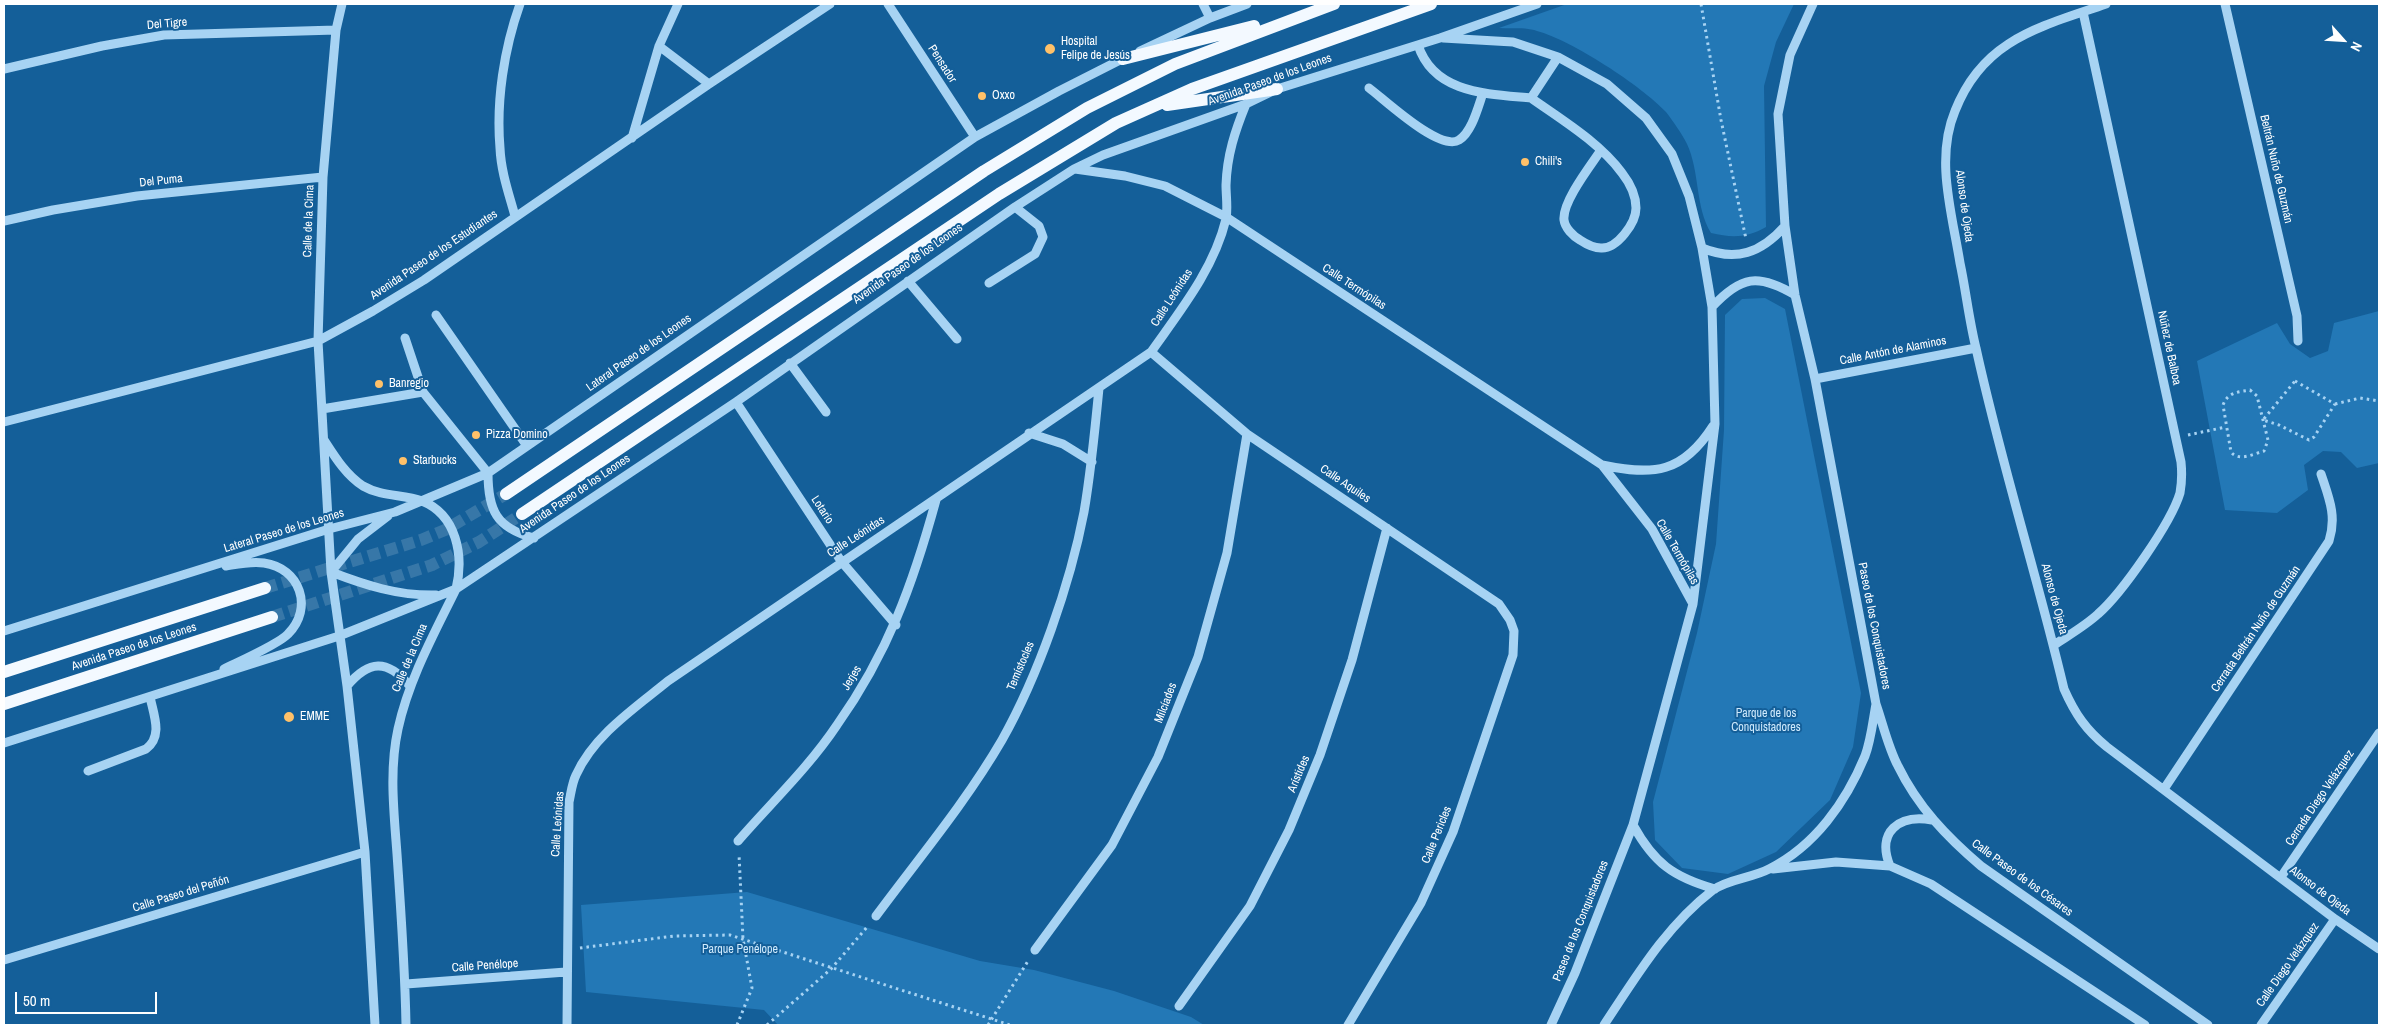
<!DOCTYPE html>
<html>
<head>
<meta charset="utf-8">
<style>
  body { margin:0 }
  #map { position:relative; width:2383px; height:1029px; overflow:hidden; background:#145f99; font-family:"Archivo Narrow",sans-serif }
  canvas { display:block }
  .frame { position:absolute; inset:0; border:5px solid #fff; pointer-events:none }
  .north { position:absolute; left:2318px; top:15px; width:50px; height:50px; -webkit-text-stroke:4px #145f99; paint-order:stroke; rotate:116deg; font-size:14px; font-weight:700; line-height:20px; text-align:center; color:#fff }
  .north::after { content:''; display:block; margin:auto; width:18px; height:22px; background:#fff; clip-path:polygon(50% 0,100% 100%,50% 72%,0 100%) }
  .scale { position:absolute; left:15px; top:992px; width:142px; height:22px; box-sizing:border-box; border:2px solid #fff; border-top:0; padding-left:6px; font-size:15px; line-height:18px; white-space:nowrap; color:#fff; -webkit-text-stroke:4px #145f99; paint-order:stroke }
</style>
</head>
<body>
<div id="map">
<canvas width="2383" height="1029"></canvas>
<div class="frame"></div>
<div class="north">N</div>
<div class="scale">50 m</div>
</div>
<script>
const context = document.querySelector('canvas').getContext('2d');
context.lineJoin = 'round';
function fill(path, color) {
  context.fillStyle = color;
  context.fill(path, 'evenodd');
}
function stroke(path, color, width, dash) {
  context.strokeStyle = color;
  context.lineWidth = width;
  context.lineCap = dash ? 'butt' : 'round';
  context.setLineDash(dash || []);
  context.stroke(path);
}
function write(font, color, halo, rows, align = 'center') {
  context.font = font + ' "Archivo Narrow",sans-serif';
  context.lineWidth = 4;
  context.setLineDash([]);
  context.textBaseline = 'middle';
  context.strokeStyle = halo;
  context.fillStyle = color;
  for (const [text, x, y, turn = 0] of rows) {
    context.save();
    context.translate(x, y);
    context.rotate((+turn || 0) * Math.PI / 180);
    context.textAlign = isNaN(turn) ? turn : align;
    if (halo) context.strokeText(text, 0, 0);
    context.fillText(text, 0, 0);
    context.restore();
  }
}
fill(new Path2D(`
  M1567,4h227l-18,38 -12,44 2,141c-19,11 -34,11 -55,6 -16,-26 -11,-61 -24,-89 -5,-10 -14,-23 -21,-32 -24,-26 -95,-72 -129,-81 -11,-4 -26,-2 -38,-3z
  M1765,298l20,11 76,384 -8,54 -23,53 -54,52 -48,22 -46,-6 -27,-28 -2,-38 44,-169 19,-89 8,-114 1,-115 17,-16z
  M2379,311v152l-22,5 -16,-16 -18,-1 -19,14 4,25 -31,23 -52,-3 -28,-149 80,-38 13,21 20,14 18,-7 6,-28z
  M747,892l233,69 54,9 80,21 77,26 13,8h-426l-14,-15 -178,-18 -5,-87z`), '#2378b6');
stroke(new Path2D(`
  M265,588l156,-48 24,-10 61,-36
  M272,617l160,-52 47,-23 43,-28`), '#3777a8', 12, [12, 6]);
stroke(new Path2D(`
  M1701,4l20,116 25,119
  M2295,381l40,23 -21,33 -5,3 -30,-15 -16,-5z
  M2250,390l7,6 11,44 -4,11c-11,3 -25,11 -33,1l-8,-47c5,-13 15,-13 27,-15z
  M2335,404l25,-6 19,3
  M2188,435l38,-8
  M580,948l94,-12 56,-1 280,90
  M737,1025l15,-37 -9,-49 -4,-85
  M767,1025l64,-56 37,-43
  M988,1025l40,-64`), '#a7d3f3', 3, [2.5, 4]);
stroke(new Path2D(`
  M342,4l-6,26 -13,147 -5,164 13,231 16,114 18,166 10,173
  M888,4l87,133
  M1203,4l7,14
  M2106,4c-66,23 -123,35 -151,107 -20,48 -3,102 5,152 6,28 9,57 16,85 25,115 61,227 88,341 11,25 22,41 43,58l228,172 44,30
  M2225,4l72,312 1,25
  M1443,38l70,4 45,15 49,27 39,34 26,36 17,42 13,52 10,59 3,117 -22,180 -60,221 -58,148 -24,52
  M1418,45c16,49 70,49 113,53l27,-41
  M659,46l50,38
  M1140,51l70,-33 37,-14
  M4,69l98,-23 62,-11 172,-5
  M1369,88c16,12 71,64 90,52 13,-8 19,-33 24,-47
  M1531,98c31,22 68,44 91,75 7,9 14,22 14,35 0,15 -19,41 -35,40 -8,0 -15,-4 -21,-8 -7,-4 -15,-12 -16,-20 -2,-18 27,-55 37,-70
  M632,138l27,-92 19,-42
  M1075,169l50,7 40,10 61,31 376,248 50,64 41,75
  M515,216c-6,-22 -14,-44 -15,-68 -4,-47 4,-99 20,-144
  M4,221l49,-11 84,-14 186,-19
  M1702,248c34,14 59,5 83,-22
  M908,281l49,58
  M989,283l46,-29 8,-17 -4,-11 -24,-19
  M1712,307c29,-31 46,-34 83,-12
  M436,315l91,131
  M405,338l18,54
  M1151,352l96,82 252,170 11,16 4,11 -1,24 -60,177 -32,71 -73,122
  M790,363l36,49
  M1815,379l161,-31
  M736,402l105,159 55,64
  M322,409l101,-17 65,81c0,37 8,55 46,65
  M4,422l314,-81 55,-30 51,-31 285,-196 121,-80
  M1029,433l34,11 29,18
  M324,440c11,17 22,35 39,46 19,11 40,8 59,15 35,14 42,55 34,88 -22,45 -47,90 -58,140 -9,41 -4,84 -1,125 4,57 8,114 9,171
  M1602,465c52,11 81,8 111,-39
  M388,516l-30,23 -27,33c34,13 67,24 105,23
  M4,631l325,-102 66,-17 93,-39 487,-336 84,-46 69,-35
  M2054,645c15,-10 31,-19 44,-31 24,-21 73,-91 82,-121 2,-11 2,-21 1,-31l-98,-450
  M224,669c14,-7 55,-25 64,-35 26,-26 12,-66 -24,-71 -13,-2 -26,1 -38,3
  M347,686c22,-26 40,-27 62,-1
  M1876,704c7,20 12,43 22,62 20,41 49,71 83,100l227,159
  M4,743l335,-107 117,-47 280,-187 279,-195 59,-38 29,-14 143,-51 31,-15 163,-51 97,-34
  M88,771l58,-22c17,-13 8,-33 4,-52
  M2164,789l165,-248c8,-25 0,-43 -8,-67
  M1633,825c21,38 40,52 82,64
  M738,841c33,-38 71,-74 99,-116 51,-72 76,-141 99,-225
  M1890,866c-14,-34 9,-52 42,-46
  M1773,869l63,-7 54,4 41,18 214,141
  M2281,877l98,-144
  M876,916c43,-58 90,-114 126,-176 36,-64 68,-155 82,-228 7,-41 11,-82 15,-124
  M1035,950l77,-105 46,-88 40,-100 29,-104 20,-119
  M4,960l361,-108
  M406,984l160,-12
  M1179,1006l71,-100 39,-76 31,-75 32,-95 35,-132
  M567,1025l2,-223c2,-9 3,-19 7,-27 18,-40 59,-67 92,-94l483,-329c29,-41 63,-83 75,-133 2,-11 0,-23 0,-34 1,-30 9,-54 20,-81
  M1604,1025c32,-48 62,-99 109,-135 15,-11 39,-12 56,-21 46,-23 77,-67 96,-113 6,-16 8,-36 11,-52l-61,-325 -20,-84 -10,-69 -7,-112 12,-59 23,-51
  M2261,1025l74,-106`), '#a7d3f3', 9);
stroke(new Path2D(`
  M1123,59l131,-33
  M1167,105l110,-16
  M506,494l478,-323 103,-63 88,-44 159,-60
  M522,514l477,-320 117,-71 76,-34 239,-85
  M4,672l261,-84
  M4,704l268,-87`), '#f3f9ff', 12);
for (const [x, y, r, color] of [
  [1050,49,6,"#ffc169"],
  [982,96,5,"#ffc169"],
  [1525,162,5,"#ffc169"],
  [379,384,5,"#ffc169"],
  [476,435,5,"#ffc169"],
  [403,461,5,"#ffc169"],
  [289,717,6,"#ffc169"]
]) {
  const dot = new Path2D();
  dot.arc(x, y, r, 0, 2 * Math.PI);
  context.fillStyle = color;
  context.fill(dot);
  stroke(dot, '#145f99', 2);
}
write('12px', '#fff', '#145f99', [
  ["Del Tigre",167,24,-5],
  ["Pensador",942,64,57],
  ["Avenida Paseo de los Leones",1270,80,-20],
  ["Beltrán Nuño de Guzmán",2276,169,77],
  ["Del Puma",161,181,-6],
  ["Alonso de Ojeda",1964,206,82],
  ["Calle de la Cima",309,221,-88],
  ["Avenida Paseo de los Estudiantes",434,255,-34],
  ["Avenida Paseo de los Leones",908,264,-35],
  ["Calle Termópilas",1354,287,33],
  ["Calle Leónidas",1172,298,-57],
  ["Núñez de Balboa",2169,348,78],
  ["Calle Antón de Alaminos",1893,351,-11],
  ["Lateral Paseo de los Leones",639,353,-35],
  ["Calle Aquiles",1345,484,34],
  ["Avenida Paseo de los Leones",575,494,-34],
  ["Lotario",822,510,57],
  ["Lateral Paseo de los Leones",284,531,-17],
  ["Calle Leónidas",856,537,-33],
  ["Calle Termópilas",1677,552,60],
  ["Alonso de Ojeda",2054,599,75],
  ["Paseo de los Conquistadores",1874,626,79],
  ["Cerrada Beltrán Nuño de Guzmán",2256,629,-56],
  ["Avenida Paseo de los Leones",134,647,-18],
  ["Calle de la Cima",410,658,-67],
  ["Temístocles",1021,666,-67],
  ["Jerjes",852,678,-59],
  ["Milcíades",1166,703,-69],
  ["Arístides",1299,774,-67],
  ["Cerrada Diego Velázquez",2320,798,-56],
  ["Calle Leónidas",558,824,-86],
  ["Calle Pericles",1437,835,-68],
  ["Calle Paseo de los Césares",2022,878,36],
  ["Alonso de Ojeda",2320,891,37],
  ["Calle Paseo del Peñón",181,894,-17],
  ["Paseo de los Conquistadores",1581,921,-68],
  ["Calle Diego Velázquez",2288,965,-55],
  ["Calle Penélope",485,966,-4]
]);
write('12px', '#fff', '#145f99', [
  ["Hospital",1061,42],
  ["Felipe de Jesús",1061,56],
  ["Oxxo",992,96],
  ["Chili's",1535,162],
  ["Banregio",389,384],
  ["Pizza Domino",486,435],
  ["Starbucks",413,461],
  ["EMME",300,717]
], 'left');
write('12px', '#cfeafd', '#145f99', [
  ["Parque de los",1766,714],
  ["Conquistadores",1766,728],
  ["Parque Penélope",740,950]
]);
</script>
</body>
</html>
